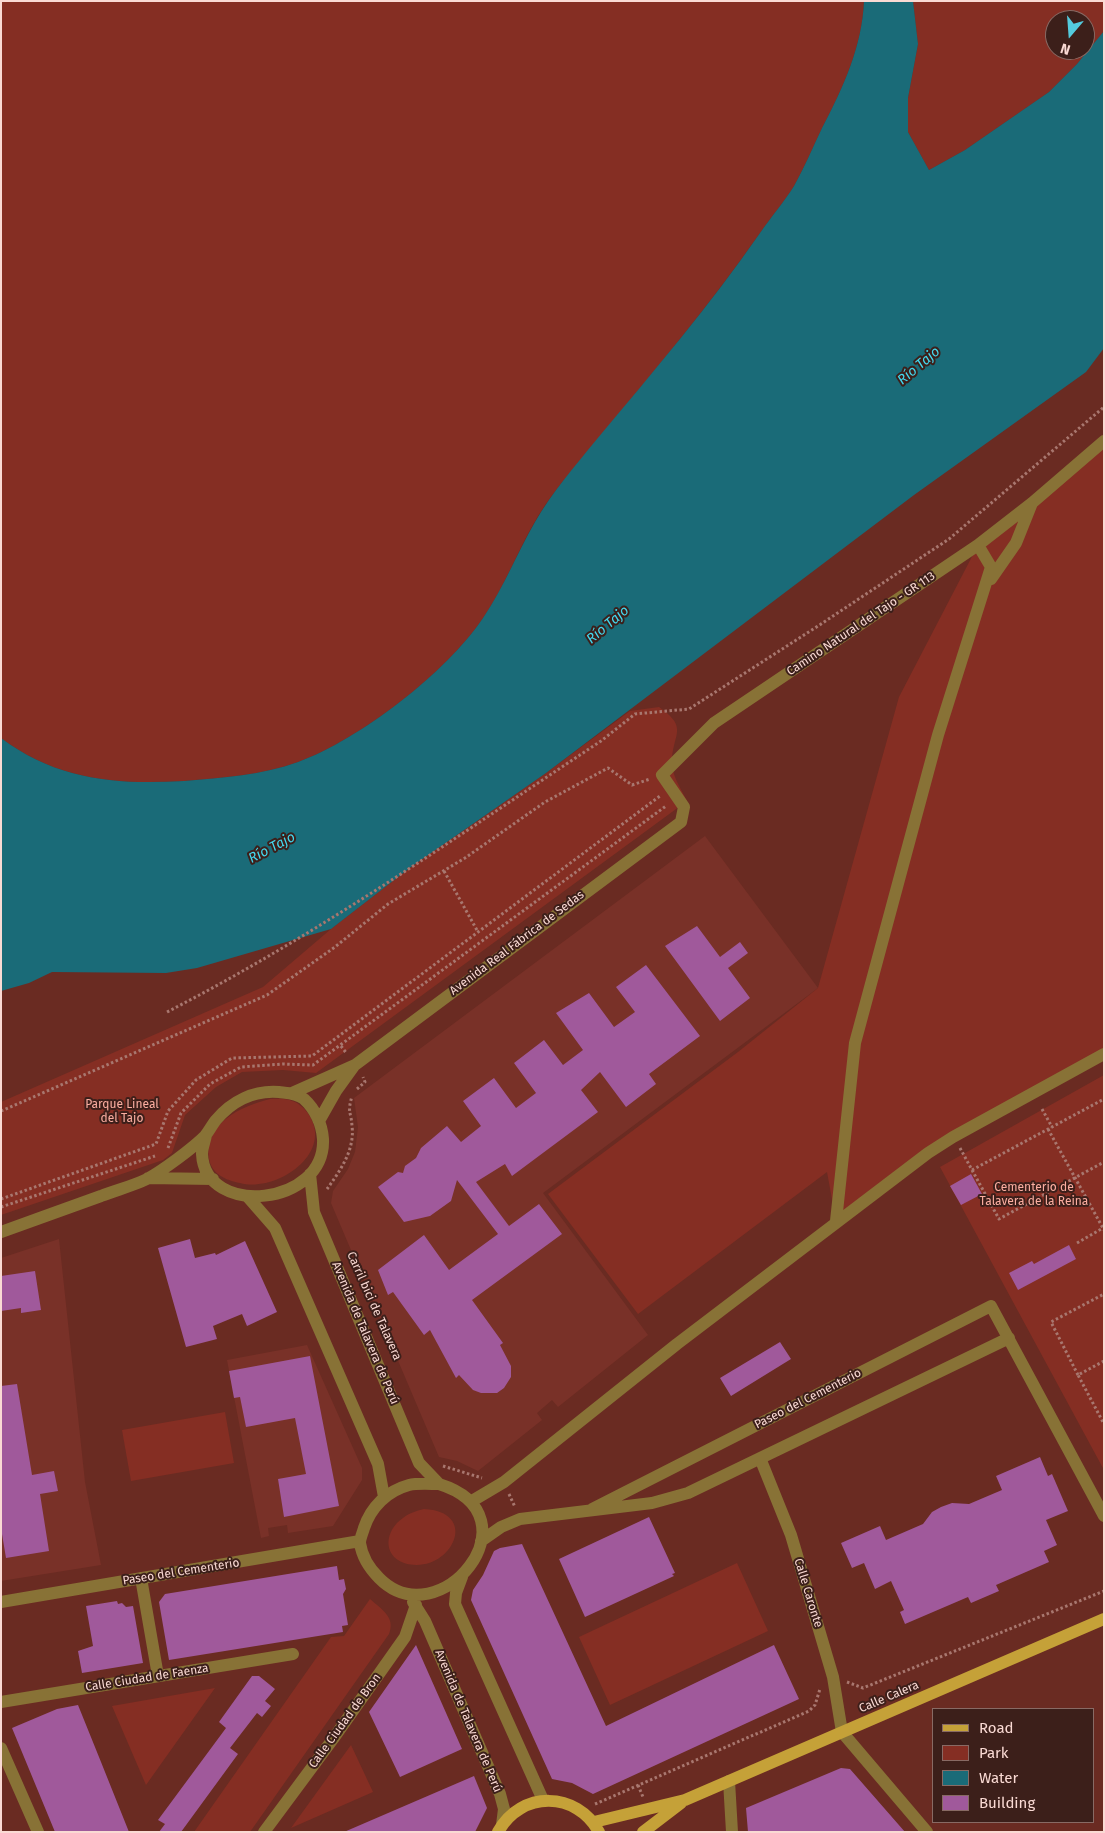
<!DOCTYPE html>
<html>
<head>
<meta charset="utf-8">
<style>
  body { margin:0 }
  #map { position:relative; width:1105px; height:1833px; overflow:hidden; background:#6a2b22; font-family:"Fira Sans",sans-serif }
  canvas { display:block }
  .frame { position:absolute; inset:0; border:2px solid #fadad4; pointer-events:none }
  .legend { position:absolute; left:932px; top:1708px; width:162px; height:115px; box-sizing:border-box; background:#3c1f1a; border:1px solid #886a64; margin:0; padding:6px 9px; list-style:none; font-size:15px; color:#fadad4 }
  .legend li { display:flex; align-items:center; gap:10px; height:25px }
  .legend b { width:25px; border:1px solid #886a64 }
  .north { position:absolute; left:1045px; top:10px; width:50px; height:50px; box-sizing:border-box; background:#3c1f1a; border:1px solid #886a64; border-radius:50%; rotate:198deg; font-size:14px; font-weight:700; line-height:20px; text-align:center; color:#fadad4 }
  .north::after { content:''; display:block; margin:auto; width:18px; height:22px; background:#54cadd; clip-path:polygon(50% 0,100% 100%,50% 72%,0 100%) }
</style>
</head>
<body>
<div id="map">
<canvas width="1105" height="1833"></canvas>
<div class="frame"></div>
<ul class="legend">
<li><b style="height:6px;background:#c5a138"></b>Road</li>
<li><b style="height:14px;background:#852e23"></b>Park</li>
<li><b style="height:14px;background:#1a6b78"></b>Water</li>
<li><b style="height:14px;background:#a0599b"></b>Building</li>
</ul>
<div class="north">N</div>
</div>
<script>
const context = document.querySelector('canvas').getContext('2d');
context.lineJoin = 'round';
function fill(path, color) {
  context.fillStyle = color;
  context.fill(path, 'evenodd');
}
function stroke(path, color, width, dash) {
  context.strokeStyle = color;
  context.lineWidth = width;
  context.lineCap = dash ? 'butt' : 'round';
  context.setLineDash(dash || []);
  context.stroke(path);
}
function write(font, color, halo, rows, align = 'center') {
  context.font = font + ' "Fira Sans",sans-serif';
  context.lineWidth = 4;
  context.setLineDash([]);
  context.textBaseline = 'middle';
  context.strokeStyle = halo;
  context.fillStyle = color;
  for (const [text, x, y, turn = 0] of rows) {
    context.save();
    context.translate(x, y);
    context.rotate((+turn || 0) * Math.PI / 180);
    context.textAlign = isNaN(turn) ? turn : align;
    if (halo) context.strokeText(text, 0, 0);
    context.fillText(text, 0, 0);
    context.restore();
  }
}
fill(new Path2D(`
  M705,836l113,152 -275,205 105,142 -90,72 -6,-7 -15,13 5,7 -64,51 -21,-10 -18,-4 -108,-254 2,-12 15,-22 7,-17 3,-25 -4,-29z
  M59,1239l26,243 16,83 -100,16v-323z
  M307,1345l55,123v12l-29,46 -45,7 -1,-8 -19,3 1,8 -8,2 -34,-178z`), '#793128');
fill(new Path2D(`
  M1,1h863c-2,46 -21,87 -42,127 -9,19 -18,40 -28,58 -10,16 -23,31 -34,47 -49,70 -104,136 -159,202 -21,26 -45,52 -63,81 -20,33 -33,70 -55,102 -36,54 -124,122 -185,144 -36,13 -76,16 -114,19 -68,4 -127,-1 -183,-43z
  M913,1h191v30l-27,33 -28,28 -84,58 -36,20 -21,-38v-34l10,-54zM1055,20h30v30h-30z
  M1104,441v614l-194,111 -74,55 -9,-49 -189,142 -90,-120 190,-142 80,-64 81,-291 79,-152z
  M659,707c30,21 14,26 13,54 -1,13 9,28 15,40l-371,272 -33,-3 -41,2 -26,15 -31,28 -13,38 -9,7 -162,55v-113l262,-115 68,-58 80,-62 135,-94 84,-62z
  M1104,1075v395l-164,-303z
  M270,1099c7,0 16,-1 22,2 5,1 12,7 15,11 30,40 -30,81 -67,71 -15,-3 -28,-9 -31,-24 -6,-35 32,-53 61,-60z
  M225,1412l9,51 -103,18 -9,-51z
  M424,1509c59,3 25,68 -20,54 -22,-8 -19,-33 -1,-45 6,-5 13,-7 21,-9z
  M737,1563l31,68 -158,74 -31,-68z
  M370,1599c11,10 26,18 19,35l-139,198h-56l137,-195 13,-1z
  M215,1688l-69,97 -34,-79z
  M351,1745l22,47 -82,36z`), '#852e23');
fill(new Path2D(`
  M864,1h49l5,43 -10,54v34l21,38 36,-20 84,-58 28,-28 27,-33v317l-18,24 -172,123 -368,278 -135,94 -80,62 -134,39 -31,5 -114,-1 -23,11 -28,8v-253c56,42 115,47 183,43 38,-3 78,-6 114,-19 61,-22 149,-90 185,-144 21,-31 34,-65 52,-96 17,-30 40,-56 62,-83 56,-67 113,-134 163,-206 11,-16 24,-31 34,-47 10,-18 19,-39 28,-58 21,-40 40,-81 42,-127z`), '#1a6b78');
fill(new Path2D(`
  M697,926l23,31 20,-15 8,11 -20,15 22,30 -30,23 -55,-75z
  M646,965l54,71 -51,38 7,10 -30,23 -26,-35 -19,18 17,22 -86,64 -7,-12 -29,18 33,44 30,-22 23,30 -90,66 31,43 -3,2 11,21v11l-7,11 -7,5h-16l-8,-3 -14,-15 -3,3 -26,-48 -6,5 -31,-43 -5,3 -10,-25 46,-35 25,35 49,-36 -41,-54 -6,21 -21,15 -26,6 -26,-35 20,-15 5,1 2,-7 11,-8 5,-10 26,-22 14,16 20,-16 -18,-25 31,-23 22,30 20,-15 -22,-30 30,-23 19,25 20,-15 -27,-37 33,-20 25,34 21,-15 -19,-25z
  M971,1174l11,20 -21,11 -11,-19z
  M190,1239l5,19 20,-5 1,2 29,-14 32,71 -30,14 -5,-12 -29,12 4,13 -31,8 -28,-99z
  M1069,1245l7,14 -58,31 -9,-17 23,-12 2,3z
  M35,1271l6,39 -20,3v-5l-20,3v-35z
  M780,1342l11,17 -60,37 -11,-18z
  M310,1356l29,150 -55,11 -6,-38 28,-5 -11,-56 -49,9 -6,-30 -6,1 -5,-27z
  M17,1384l15,91 22,-4 4,20 -18,3 9,57 -43,7 -5,-30v-142z
  M1040,1457l8,19 4,-2 16,37 -22,9 11,25 -13,6 5,11 -53,23 3,6 -28,12 -3,-6 -63,27 -5,-12 4,-2 -13,-29 -16,8 -11,-26 -12,5 -11,-25 39,-17 6,14 37,-16 9,-12 9,-5 11,-4 17,1 33,-14 -6,-14z
  M649,1517l26,56 -3,1 2,2 -89,41 -26,-58z
  M522,1544l84,182 168,-81 25,54 -206,95 -21,-11 -20,-4 -81,-179 2,-10 10,-15 11,-24 6,-3z
  M337,1566l2,14 5,-1 2,10 -3,5 5,31 -6,1 1,6 -174,28 -10,-58 6,-8z
  M117,1601l1,3 4,-1 4,4 7,-1 10,57 -61,10 -4,-22 15,-5 -7,-40z
  M416,1645l46,104 -62,28 -31,-65z
  M252,1676h7l16,13 -10,12 6,5 -9,11 -5,-4 -27,35 8,6 -57,78h-22l6,-8 -7,-4 68,-92 -7,-6z
  M78,1705l23,57 28,70h-74l-43,-104 45,-19z
  M841,1768l9,1 55,63h-157l-2,-24z
  M474,1776l13,32 -12,24h-131z`), '#a0599b');
stroke(new Path2D(`
  M444,871l34,61
  M167,1012c152,-78 292,-177 434,-271l34,-27 54,-5 129,-83 131,-87 155,-132
  M341,1046l6,8
  M357,1089l8,-7 -2,-5
  M1042,1109l10,18
  M1,1111l266,-116 68,-48 53,-43 77,-46 80,-56 63,-34 24,17 18,-6
  M1048,1129l56,101
  M168,1148l13,-35 29,-29 31,-17 42,-3 30,1 353,-259
  M960,1148l12,22 132,-71
  M972,1170l27,49 105,-57
  M327,1189c13,-18 28,-39 25,-63 -1,-16 -5,-12 0,-30
  M1,1199l155,-55 12,-33 28,-31 36,-22 80,-2 348,-260
  M1,1207l154,-51
  M1077,1243l26,-15
  M1104,1361l-26,14 26,49
  M1078,1375l-27,-53 53,-28
  M443,1466l39,12
  M509,1494l6,13
  M847,1682l16,6 241,-97
  M638,1785l5,12
  M595,1804l214,-93 6,-6 5,-16`), '#a8776f', 3, [2.5, 2.5]);
stroke(new Path2D(`
  M991,579l25,-36 16,-40
  M292,1093l63,-28 326,-243 3,-15 -22,-32 52,-52 264,-178 54,-42 72,-62
  M319,1121l17,-30 18,-25
  M310,1174l4,38 105,251 20,21
  M148,1178l65,1
  M247,1196l28,32 103,236 6,33
  M836,1221l19,-178 83,-308 53,-168 -13,-22
  M1,1232c33,-12 67,-24 100,-36 15,-6 32,-10 46,-17 15,-8 46,-31 58,-43 4,-5 7,-11 11,-16 16,-19 38,-30 63,-28 8,1 18,1 25,7 11,10 18,25 19,40 3,67 -118,79 -121,15 0,-6 3,-13 4,-19
  M760,1458l31,77 42,142 9,55 85,100
  M439,1484c102,32 0,155 -60,94 -9,-9 -17,-21 -19,-35 0,-5 3,-11 4,-15 7,-21 23,-37 45,-43 8,-2 21,-1 30,-1z
  M472,1501l32,-19 173,-138 251,-191 25,-16 151,-83
  M592,1509l399,-203 113,210
  M481,1541l20,-14 19,-8 132,-16 36,-10 321,-155
  M462,1577l-6,16 -1,11 88,196
  M141,1578l17,98
  M1,1602l359,-61
  M413,1602l12,19 75,173 4,15 -2,16
  M1,1702l292,-48
  M1,1748l37,84
  M729,1781l3,51
  M264,1832l69,-93 72,-102 11,-32`), '#887236', 12);
stroke(new Path2D(`
  M594,1822l91,-22 419,-181
  M498,1832c23,-42 79,-41 101,0
  M643,1832l38,-29`), '#c5a138', 12);
write('12px', '#fadad4', '#3c1f1a', [
  ["Camino Natural del Tajo - GR 113",861,624,-34],
  ["Avenida Real Fábrica de Sedas",517,943,-37],
  ["Carril bici de Talavera",374,1306,66],
  ["Avenida de Talavera de Perú",365,1333,67],
  ["Paseo del Cementerio",808,1399,-27],
  ["Paseo del Cementerio",181,1572,-9],
  ["Calle Caronte",808,1593,73],
  ["Calle Ciudad de Faenza",147,1678,-9],
  ["Calle Calera",889,1697,-23],
  ["Calle Ciudad de Bron",345,1721,-54],
  ["Avenida de Talavera de Perú",468,1721,67]
]);
write('12px', '#fcaea1', '#3c1f1a', [
  ["Parque Lineal",122,1105],
  ["del Tajo",122,1119],
  ["Cementerio de",1034,1188],
  ["Talavera de la Reina",1034,1202]
]);
write('italic 14px', '#43d9ef', '#3c1f1a', [
  ["Río Tajo",919,366,-40],
  ["Río Tajo",608,625,-40],
  ["Río Tajo",272,848,-28]
]);
</script>
</body>
</html>
